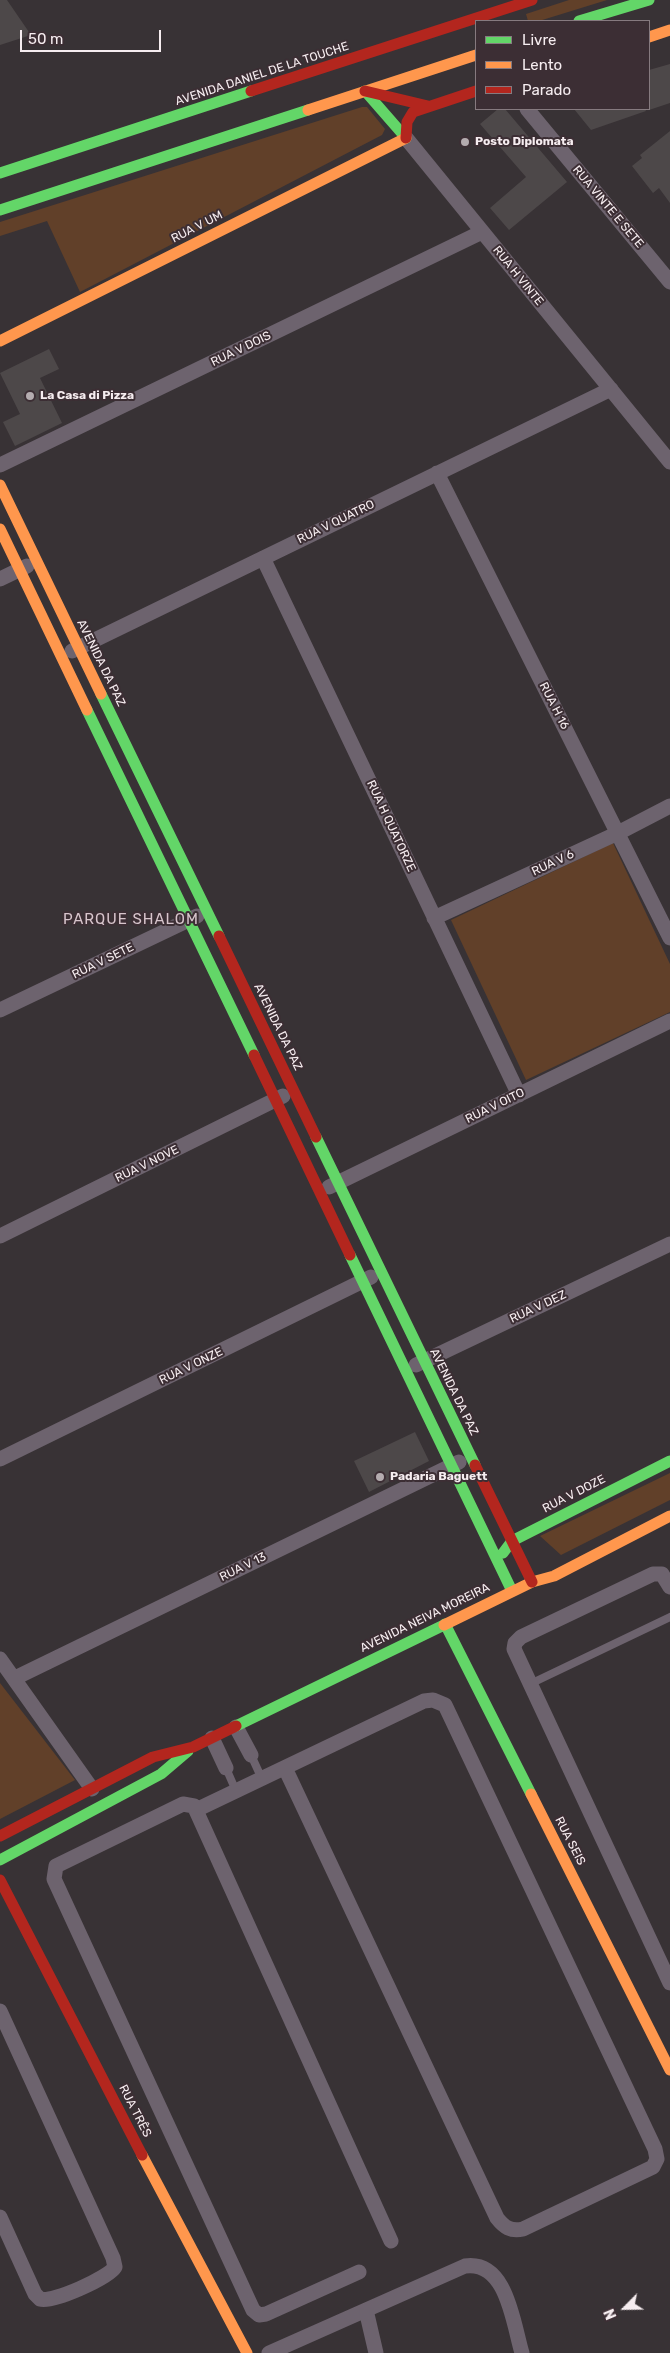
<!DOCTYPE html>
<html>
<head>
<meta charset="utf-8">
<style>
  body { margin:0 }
  #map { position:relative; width:670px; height:2353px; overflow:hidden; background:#383235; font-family:Rubik,sans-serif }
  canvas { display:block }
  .legend { position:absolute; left:475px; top:20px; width:175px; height:90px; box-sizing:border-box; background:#3c2e34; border:1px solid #867a7f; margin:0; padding:6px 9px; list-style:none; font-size:15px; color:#f6edf0 }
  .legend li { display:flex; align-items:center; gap:10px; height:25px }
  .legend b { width:25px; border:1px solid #867a7f }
  .north { position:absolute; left:600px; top:2283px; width:50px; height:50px; -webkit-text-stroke:4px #3c2e34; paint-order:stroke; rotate:247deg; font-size:14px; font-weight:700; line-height:20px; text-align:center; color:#f6edf0 }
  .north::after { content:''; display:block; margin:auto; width:18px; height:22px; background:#f6edf0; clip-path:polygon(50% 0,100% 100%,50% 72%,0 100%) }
  .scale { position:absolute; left:20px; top:30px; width:141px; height:22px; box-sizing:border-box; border:2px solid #f6edf0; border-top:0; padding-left:6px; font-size:15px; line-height:18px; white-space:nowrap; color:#f6edf0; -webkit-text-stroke:4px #3c2e34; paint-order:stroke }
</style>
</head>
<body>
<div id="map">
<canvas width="670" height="2353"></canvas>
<ul class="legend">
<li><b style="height:6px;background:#63d668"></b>Livre</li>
<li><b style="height:6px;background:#ff974d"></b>Lento</li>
<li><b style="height:6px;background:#b3261e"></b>Parado</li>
</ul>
<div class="north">N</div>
<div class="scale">50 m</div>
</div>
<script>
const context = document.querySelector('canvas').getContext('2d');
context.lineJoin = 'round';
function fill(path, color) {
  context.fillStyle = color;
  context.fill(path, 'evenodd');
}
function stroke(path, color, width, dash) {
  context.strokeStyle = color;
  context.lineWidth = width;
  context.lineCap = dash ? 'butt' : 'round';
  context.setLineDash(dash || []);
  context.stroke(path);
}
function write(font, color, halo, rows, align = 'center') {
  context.font = font + ' Rubik,sans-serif';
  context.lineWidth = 4;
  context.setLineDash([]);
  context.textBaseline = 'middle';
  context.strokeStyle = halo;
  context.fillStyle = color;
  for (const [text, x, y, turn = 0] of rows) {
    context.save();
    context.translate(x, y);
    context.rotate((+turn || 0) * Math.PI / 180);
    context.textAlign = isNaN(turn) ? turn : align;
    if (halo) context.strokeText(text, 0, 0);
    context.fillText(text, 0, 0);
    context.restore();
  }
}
fill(new Path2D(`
  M569,0h38l-68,21h-11l-2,-7z
  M362,107h5l18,22 -3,6 -302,157 -33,-71 -47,15v-14z
  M613,843l57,121v48l-144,68 -75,-160z
  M670,1473v27l-109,55 -21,-19z
  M0,1683l75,97 -75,39z`), '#614029');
fill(new Path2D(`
  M0,0h7l24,35 -31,10z
  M670,64v39l-21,7v-40z
  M498,109h7l62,73 -58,48 -19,-22 36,-31 -46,-53z
  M574,109h71l1,2 -55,19z
  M670,131v72l-11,-15 -6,5 -21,-27 10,-8 -2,-3z
  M49,349l10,20 -19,9 22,45 -47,23 -12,-24 17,-8 -20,-41z
  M415,1432l14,29 -60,31 -15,-31z`), '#4d4849');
stroke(new Path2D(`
  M530,1684l140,-67
  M251,1755l11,24
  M226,1768l10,23`), '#6d636e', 8);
stroke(new Path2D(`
  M527,109l143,173
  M406,138l264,324
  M0,465l482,-233
  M437,473l233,465
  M263,558l256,537
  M0,579l27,-13
  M72,651l539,-262
  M434,918l184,-85 52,-27
  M0,1010l197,-94
  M329,1187l341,-166
  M0,1236l283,-140
  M416,1365l254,-121
  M0,1459l371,-182
  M670,1587l-8,-13h-9l-132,63 -6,6 -1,6 156,334
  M0,1659l92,130
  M15,1678l444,-216
  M236,1727l15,28
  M212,1738l14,30
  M196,1810l228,-109 9,-1 12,5 210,444 2,10 -4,8 -130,62c-12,3 -19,-2 -26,-11l-212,-450
  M0,2011l113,247 2,9c-7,11 -62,36 -75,32l-5,-5 -35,-77
  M359,2272l-93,42 -7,1 -6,-5 -199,-431 2,-13 127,-62 11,2 197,435
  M366,2310l10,43
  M269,2353l196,-87c42,-6 48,57 57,87`), '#6d636e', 15);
stroke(new Path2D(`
  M579,21l70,-21
  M365,91l41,47
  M0,173l251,-82
  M0,210l308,-100
  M101,694l118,242
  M87,710l167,345
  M316,1137l159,328
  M350,1255l162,336
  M503,1553l9,-12 158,-80
  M445,1624l86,170
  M236,1726l208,-101
  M0,1860l161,-86 27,-23`), '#63d668', 11);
stroke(new Path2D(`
  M649,37l21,-7
  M308,110l168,-55
  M0,341l406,-203
  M0,485l101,209
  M0,529l87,181
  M444,1625l88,-43 22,-6 116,-60
  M531,1794l139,276
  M142,2155l105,198`), '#ff974d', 11);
stroke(new Path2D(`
  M251,91l281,-91
  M365,91l63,15
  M406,138l1,-16 6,-10 63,-21
  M219,936l97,201
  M254,1055l96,200
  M475,1465l57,117
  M0,1836l153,-79 40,-10 43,-21
  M0,1880l142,275`), '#b3261e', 11);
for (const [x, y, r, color] of [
  [465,142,5,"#b4acaf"],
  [30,396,5,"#b4acaf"],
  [380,1477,5,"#b4acaf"]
]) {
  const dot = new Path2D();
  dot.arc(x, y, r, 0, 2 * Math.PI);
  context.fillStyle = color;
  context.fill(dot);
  stroke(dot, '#3c2e34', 2);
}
write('12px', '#f6edf0', '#3c2e34', [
  ["AVENIDA DANIEL DE LA TOUCHE",262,74,-18],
  ["RUA VINTE E SETE",608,207,50],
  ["RUA V UM",197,227,-27],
  ["RUA H VINTE",518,276,51],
  ["RUA V DOIS",241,349,-26],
  ["RUA V QUATRO",336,522,-26],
  ["AVENIDA DA PAZ",101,663,64],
  ["RUA H 16",554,706,63],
  ["RUA H QUATORZE",391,826,65],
  ["RUA V 6",553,863,-25],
  ["RUA V SETE",103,961,-26],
  ["AVENIDA DA PAZ",278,1027,64],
  ["RUA V OITO",495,1106,-26],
  ["RUA V NOVE",147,1164,-26],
  ["RUA V DEZ",538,1307,-25],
  ["RUA V ONZE",191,1366,-26],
  ["AVENIDA DA PAZ",454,1392,64],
  ["RUA V DOZE",574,1494,-27],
  ["RUA V 13",243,1567,-26],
  ["AVENIDA NEIVA MOREIRA",425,1618,-26],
  ["RUA SEIS",570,1841,63],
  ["RUA TRÊS",135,2111,63]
]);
write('bold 12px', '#f6edf0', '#3c2e34', [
  ["Posto Diplomata",475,142],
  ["La Casa di Pizza",40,396],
  ["Padaria Baguett",390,1477]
], 'left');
context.letterSpacing = '1px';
write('15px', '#d7c5cc', '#3c2e34', [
  ["PARQUE SHALOM",131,920]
]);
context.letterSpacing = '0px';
</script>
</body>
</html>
